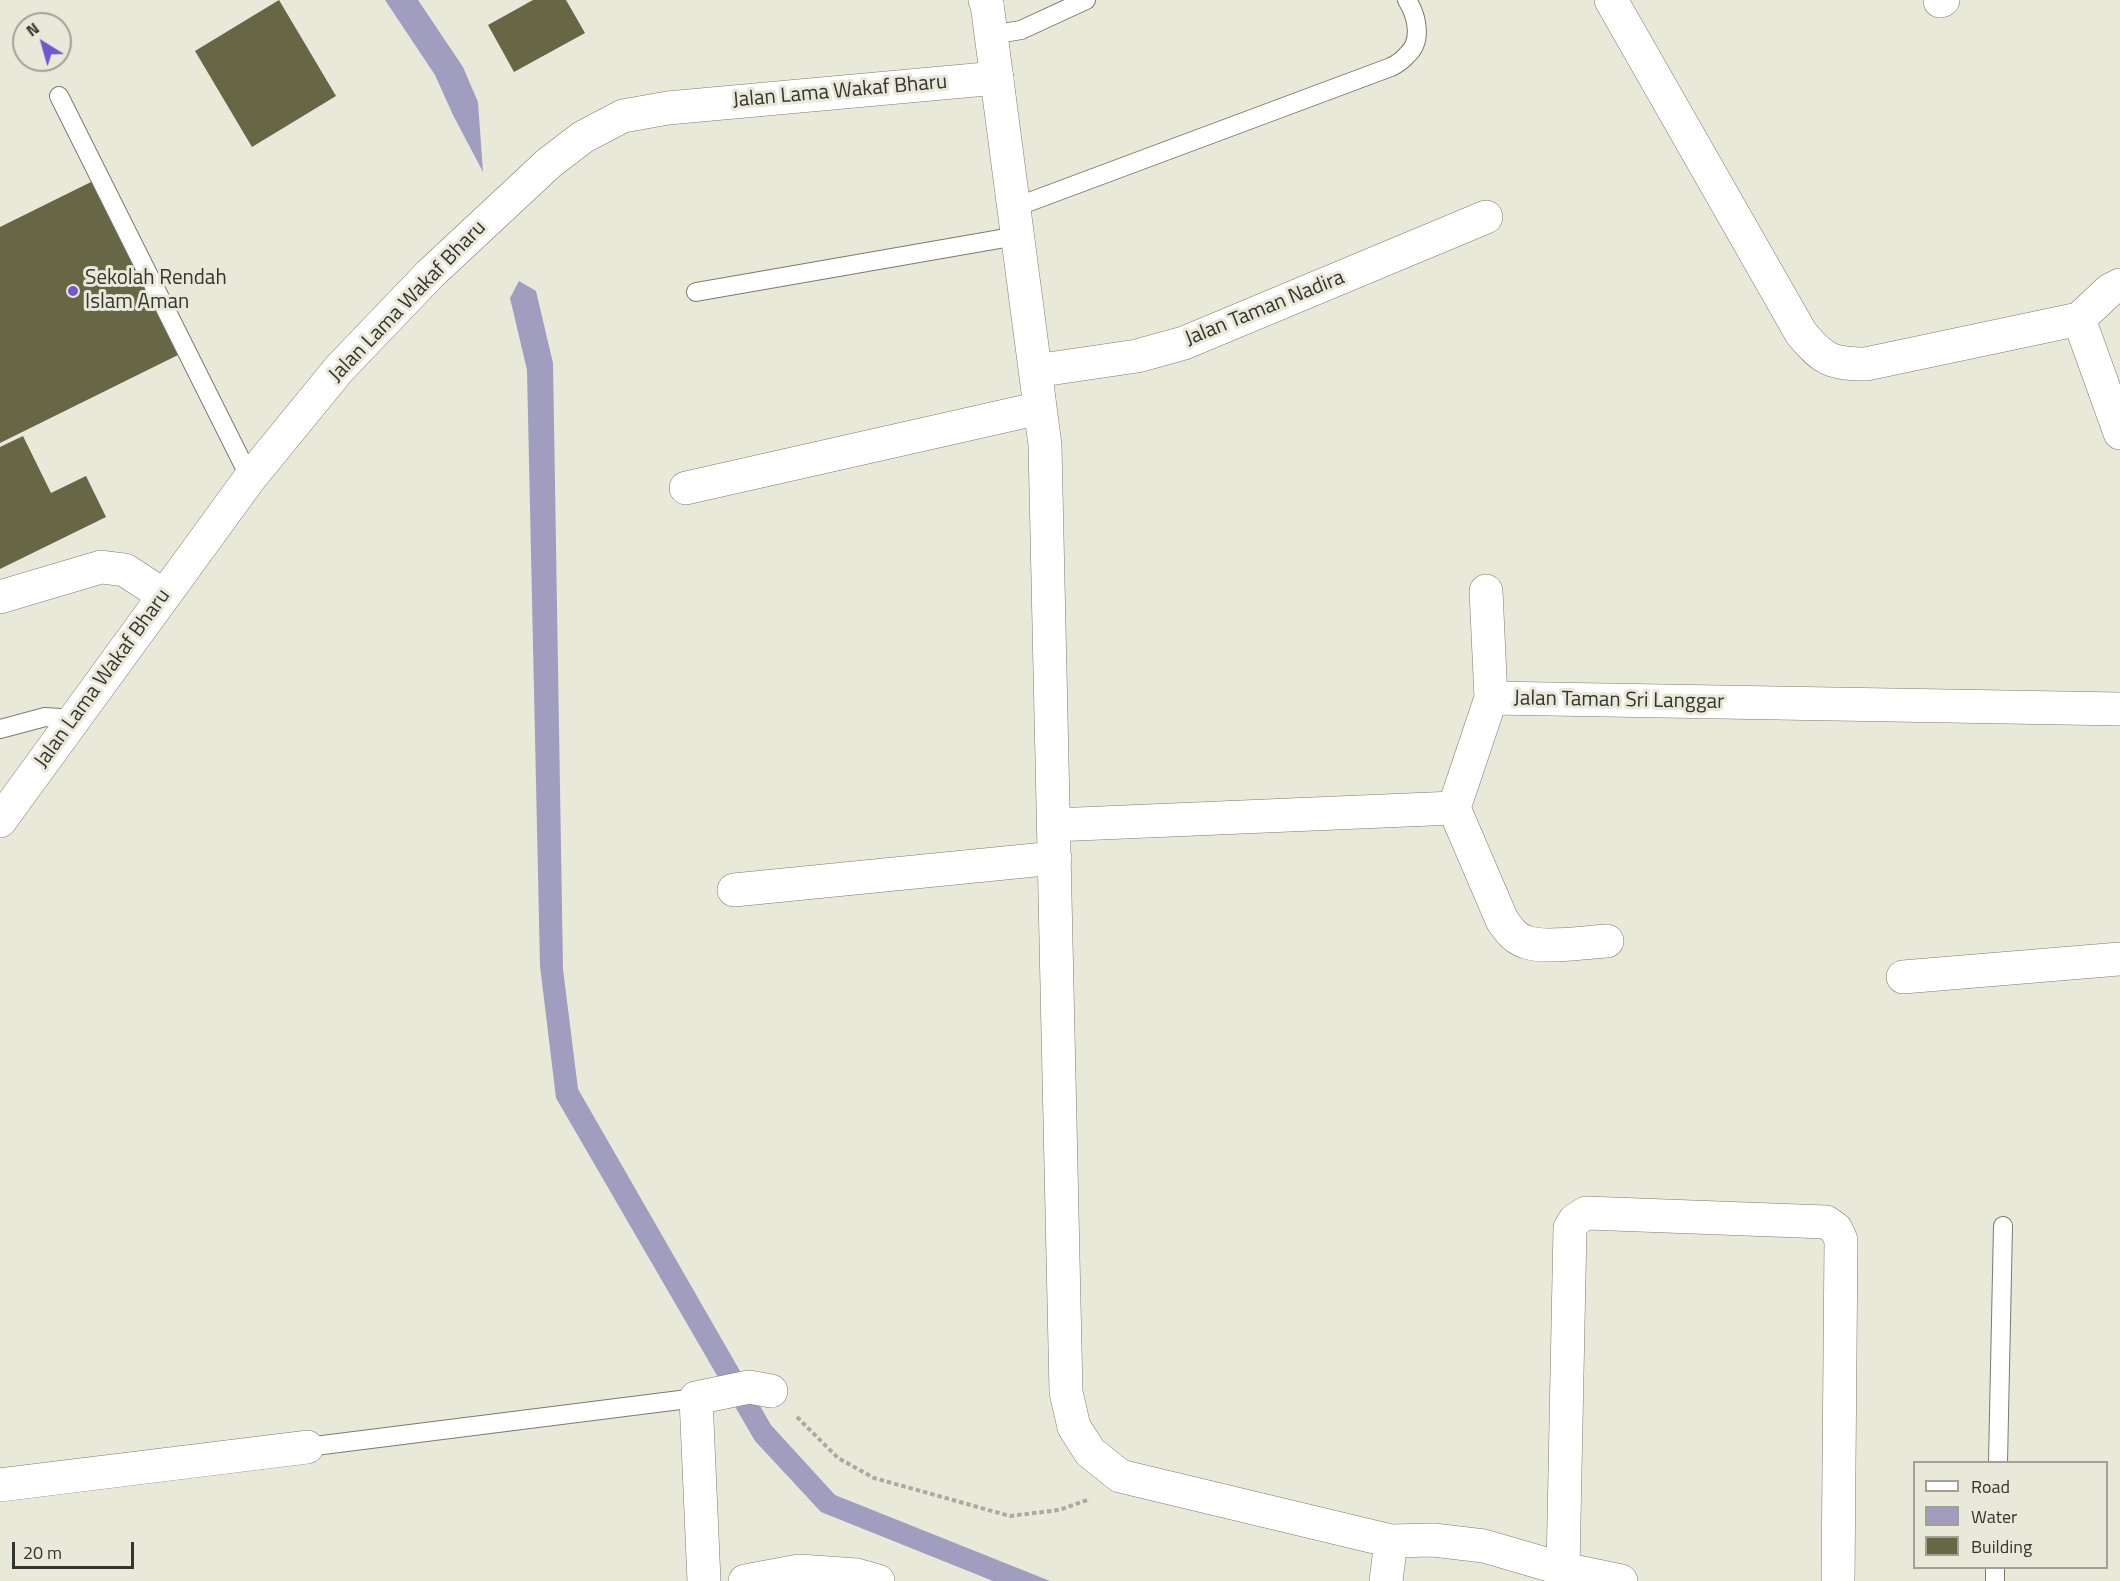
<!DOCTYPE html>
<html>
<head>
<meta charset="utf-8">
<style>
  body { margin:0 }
  #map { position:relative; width:2120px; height:1581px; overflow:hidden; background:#e9e9da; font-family:"Titillium Web",sans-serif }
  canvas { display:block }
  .legend { position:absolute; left:1913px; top:1461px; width:195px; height:108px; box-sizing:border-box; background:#e9e9da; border:2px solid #a1a196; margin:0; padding:8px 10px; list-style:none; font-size:18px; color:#35352f }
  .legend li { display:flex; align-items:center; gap:12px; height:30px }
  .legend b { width:30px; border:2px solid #a1a196 }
  .north { position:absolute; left:12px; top:12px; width:60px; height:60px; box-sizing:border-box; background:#e9e9da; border:2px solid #a1a196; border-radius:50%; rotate:323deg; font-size:16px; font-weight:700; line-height:24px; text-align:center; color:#35352f }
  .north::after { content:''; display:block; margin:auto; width:21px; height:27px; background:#7357d0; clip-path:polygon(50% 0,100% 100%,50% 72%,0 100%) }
  .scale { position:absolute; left:12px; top:1542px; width:122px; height:27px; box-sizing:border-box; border:3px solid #35352f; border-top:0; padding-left:8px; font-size:18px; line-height:21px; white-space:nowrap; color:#35352f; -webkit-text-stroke:4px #e9e9da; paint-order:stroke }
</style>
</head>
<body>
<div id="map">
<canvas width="2120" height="1581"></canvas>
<ul class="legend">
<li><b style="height:8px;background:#fff"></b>Road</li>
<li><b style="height:16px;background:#a19dbf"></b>Water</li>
<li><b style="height:16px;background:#676645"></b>Building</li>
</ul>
<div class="north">N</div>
<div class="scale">20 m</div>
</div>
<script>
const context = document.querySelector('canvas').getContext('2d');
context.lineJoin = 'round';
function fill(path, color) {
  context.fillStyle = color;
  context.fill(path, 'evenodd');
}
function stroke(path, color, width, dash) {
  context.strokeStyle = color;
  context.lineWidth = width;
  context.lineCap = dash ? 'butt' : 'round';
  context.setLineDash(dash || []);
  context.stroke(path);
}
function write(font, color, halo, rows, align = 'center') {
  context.font = font + ' "Titillium Web",sans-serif';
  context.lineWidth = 6;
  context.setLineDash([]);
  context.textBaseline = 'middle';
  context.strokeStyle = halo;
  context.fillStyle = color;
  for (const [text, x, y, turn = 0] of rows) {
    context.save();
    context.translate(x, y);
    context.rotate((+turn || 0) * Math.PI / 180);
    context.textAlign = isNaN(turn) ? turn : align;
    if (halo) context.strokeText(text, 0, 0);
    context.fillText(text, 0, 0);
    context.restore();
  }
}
fill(new Path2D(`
  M385,0h33l45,67 15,35 5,70 -30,-57 -18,-40z
  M519,281l17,10 17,72 10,606 15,120 193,336 64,70 215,86h-57l-172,-69 -66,-71 -199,-343 -16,-132 -13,-596 -17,-72z`), '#a19dbf');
fill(new Path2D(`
  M279,0l57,96 -84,51 -57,-96z
  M533,0h33l19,33 -71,39 -26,-47z
  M93,181l85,174 -178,88v-216z
  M23,436l28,57 35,-17 20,41 -106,52v-122z`), '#676645');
const lane = new Path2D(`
  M991,35l30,-5 65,-30
  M59,96l191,382
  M1013,208l378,-141c6,-3 12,-7 16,-12 16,-14 10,-39 0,-55
  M696,292l321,-56
  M0,729l45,-12 30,2
  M307,1447l389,-49
  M1998,1462l5,-236
  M1995,1581v-13`);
const street = new Path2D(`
  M1611,0l190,333c22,27 31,31 65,31l213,-45 31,-29 10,-5
  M1940,1l3,-1
  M987,4l58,441 21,947 8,35 16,25 30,24 271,65 42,-1 51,6 79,23 58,12
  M2079,319l41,114
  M1035,371l102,-15 47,-13 302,-126
  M686,488l354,-80
  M1486,591l5,107
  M0,597l101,-30 24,3 38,25
  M1454,808l48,112c6,9 12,18 24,22 18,7 60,0 81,-1
  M1054,825l400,-17 37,-110 629,11
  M734,890l321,-32
  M1903,977l217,-18
  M0,1485l307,-38
  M1563,1569l7,-341 5,-8 11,-7 240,9 10,7 5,11 -3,341
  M704,1581l-8,-183 53,-11 22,4
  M745,1581l54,-10 58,4 21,6
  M1386,1581l5,-40`);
const secondary = new Path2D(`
  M0,821l250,-343 89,-109 91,-95 119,-111 34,-26 40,-21 45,-8 329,-30`);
const primary = new Path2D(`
  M985,0l2,4`);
stroke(lane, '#7b7b6e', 20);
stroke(street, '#7b7b6e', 34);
stroke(secondary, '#7b7b6e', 34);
stroke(primary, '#7b7b6e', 34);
stroke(new Path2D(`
  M797,1417l41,41 36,20 136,38 49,-6 31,-11`), '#aaaa9e', 4, [4.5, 3]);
stroke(lane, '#fff', 18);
stroke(street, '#fff', 33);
stroke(secondary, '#fff', 33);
stroke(primary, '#fff', 33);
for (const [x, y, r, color] of [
  [73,291,6,"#7357d0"]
]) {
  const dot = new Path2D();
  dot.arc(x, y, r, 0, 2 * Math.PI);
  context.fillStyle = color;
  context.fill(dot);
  stroke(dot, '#e9e9da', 2);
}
write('21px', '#35352f', '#e9e9da', [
  ["Jalan Lama Wakaf Bharu",840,92,-5],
  ["Jalan Lama Wakaf Bharu",408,302,-46],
  ["Jalan Taman Nadira",1265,309,-22],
  ["Jalan Lama Wakaf Bharu",103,679,-54],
  ["Jalan Taman Sri Langgar",1619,701,1]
]);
write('21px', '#35352f', '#e9e9da', [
  ["Sekolah Rendah",85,279],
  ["Islam Aman",85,303]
], 'left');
</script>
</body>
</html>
